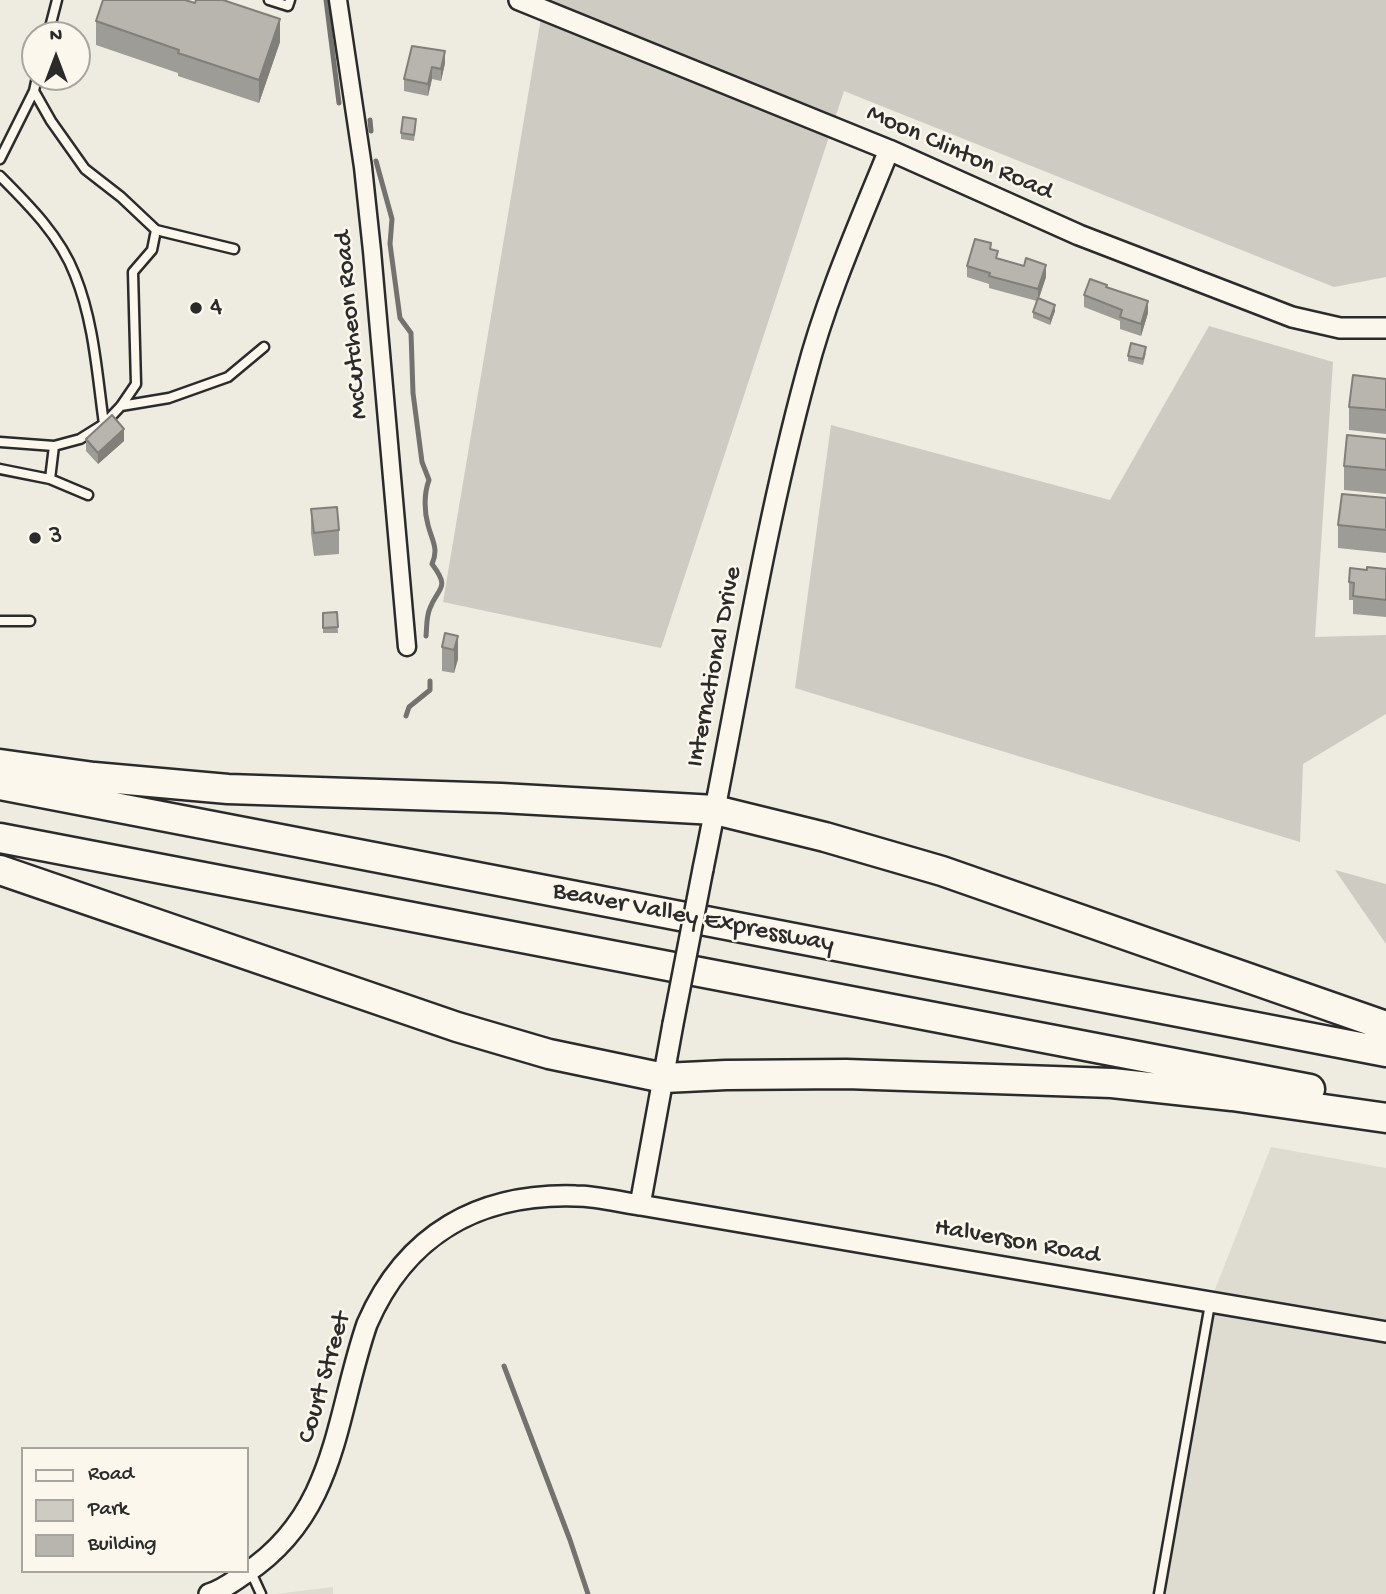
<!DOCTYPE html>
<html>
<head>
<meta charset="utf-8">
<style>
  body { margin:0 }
  #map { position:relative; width:1386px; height:1594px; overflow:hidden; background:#eeebe0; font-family:"Gochi Hand",sans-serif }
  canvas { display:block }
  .legend { position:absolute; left:21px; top:1447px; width:228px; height:126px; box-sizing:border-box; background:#fbf7ec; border:2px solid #a8a59f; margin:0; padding:9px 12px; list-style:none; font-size:21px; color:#2b2b2b }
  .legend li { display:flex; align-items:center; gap:14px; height:35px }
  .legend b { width:35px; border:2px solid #a8a59f }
  .north { position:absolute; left:21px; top:21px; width:70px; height:70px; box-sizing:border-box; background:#fbf7ec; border:2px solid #a8a59f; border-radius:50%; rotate:0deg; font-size:19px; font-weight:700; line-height:28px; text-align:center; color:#2b2b2b }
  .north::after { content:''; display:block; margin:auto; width:24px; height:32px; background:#2b2b2b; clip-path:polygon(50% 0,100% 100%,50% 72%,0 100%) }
</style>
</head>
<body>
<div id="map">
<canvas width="1386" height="1594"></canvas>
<ul class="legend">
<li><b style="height:9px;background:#fbf7ec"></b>Road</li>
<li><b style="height:19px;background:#cecbc2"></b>Park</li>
<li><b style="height:19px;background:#b8b5ae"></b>Building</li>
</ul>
<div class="north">N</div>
</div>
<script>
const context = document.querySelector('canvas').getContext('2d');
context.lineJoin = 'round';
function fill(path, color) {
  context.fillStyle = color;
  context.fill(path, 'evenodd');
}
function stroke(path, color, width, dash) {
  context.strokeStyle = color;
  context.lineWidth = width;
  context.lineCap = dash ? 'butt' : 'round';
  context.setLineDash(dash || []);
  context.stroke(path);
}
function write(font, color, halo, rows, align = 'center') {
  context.font = font + ' "Gochi Hand",sans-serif';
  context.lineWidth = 5;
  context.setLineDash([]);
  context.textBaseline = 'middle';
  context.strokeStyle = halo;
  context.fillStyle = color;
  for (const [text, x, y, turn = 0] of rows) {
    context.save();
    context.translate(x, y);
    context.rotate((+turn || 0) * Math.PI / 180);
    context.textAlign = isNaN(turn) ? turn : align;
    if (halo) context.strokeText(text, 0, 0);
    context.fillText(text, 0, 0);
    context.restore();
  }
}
fill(new Path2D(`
  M1271,1147l115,21v426h-227l51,-292z
  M333,1587v7h-57z`), '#dedbd1');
fill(new Path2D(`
  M544,0h842v277l-52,10 -490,-196 -183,557 -218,-46z
  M1209,326l124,36 -18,275 71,-2v79l-83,50 -3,78 -505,-154 36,-263 279,75z
  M1335,870l51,14v60z`), '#cecbc2');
stroke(new Path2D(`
  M326,0l13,103
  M370,120l1,11
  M376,161l16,58 -2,25 10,74 11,15 2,60 9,69 7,18c-5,13 -5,31 -1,45 4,16 11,23 4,39 19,25 6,23 -2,44 -4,9 -3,19 -4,28
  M406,716l3,-9 21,-17v-9
  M504,1366l66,174 18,54`), '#74726e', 5);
const service = new Path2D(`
  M269,0l19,6 2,-6
  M48,35l9,-35
  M0,159l34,-68
  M0,176c29,29 60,60 75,99 19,47 22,99 29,149
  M156,230l78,19
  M121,406l48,-8 59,-21 36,-30
  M0,442l54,4 26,-7 24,-15 17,-18 15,-22 -3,-112 19,-22 4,-20 -35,-33 -36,-28 -34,-48 -17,-30 3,-14
  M0,469l50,10 38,16
  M50,479l4,-33
  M0,621h30
  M250,1570l11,24
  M1159,1594l51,-290`);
const minor = new Path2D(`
  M338,0l25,167 9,84 35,396`);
const tertiary = new Path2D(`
  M519,0l370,150 190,85 213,82 48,11h46
  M703,869c34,-165 59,-332 103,-494 20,-77 53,-151 83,-225
  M640,1205l33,-181
  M209,1594c14,-4 26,-14 37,-21 91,-60 89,-156 121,-249 39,-90 112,-131 209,-128 21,0 43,6 64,9l746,127`);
const motorway = new Path2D(`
  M0,764l94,13 134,12 273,9 214,12 110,27 117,34 444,155
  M0,785l1386,267
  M0,838l1310,251
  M0,870l457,157 92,27 115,24 62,-3 120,-1 266,9 120,13 154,22`);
stroke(service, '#2b2b2b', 13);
stroke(minor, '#2b2b2b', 21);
stroke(tertiary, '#2b2b2b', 24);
stroke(motorway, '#2b2b2b', 33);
stroke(service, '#fbf7ec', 8);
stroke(minor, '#fbf7ec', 16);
stroke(tertiary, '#fbf7ec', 19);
stroke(motorway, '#fbf7ec', 28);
const tertiaryBridge = new Path2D(`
  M673,1024l30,-155`);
stroke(tertiaryBridge, '#2b2b2b', 24, []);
stroke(tertiaryBridge, '#fbf7ec', 19);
fill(new Path2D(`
  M96,21l184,21 -21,61 -81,-27v-3l-82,-28z
  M412,46l33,17 -4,18 -9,-2 -4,17 -24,-5v-12z
  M416,125l-2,16 -13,-2v-6z
  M991,249l7,10 48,18 -7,21 16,13 -5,14 -17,-7v-6l4,-11 -48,-13v-4l-22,-7v-11z
  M1107,288l41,25 -7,23 -21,-7v-8l-36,-14v-12z
  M1146,353l-3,12 -15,-4v-5z
  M1386,379v55l-37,-4v-23z
  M86,439l38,2 -26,23 -12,-13z
  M1386,439v55l-42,-4v-24z
  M1386,498v55l-48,-5v-23z
  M311,509l28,21v24l-25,2 -3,-23z
  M1386,569v48l-33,-3v-14h-4v-18z
  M337,612l1,21h-15v-20z
  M458,636v23l-4,14 -12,-2v-24z`), '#9e9c96');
fill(new Path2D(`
  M280,19v23l-21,61v-23z
  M445,51v12l-4,18v-12z
  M432,67v12l-4,17v-12z
  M1046,265v12l-8,24v-12z
  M1148,301v12l-7,23v-12z
  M1055,305v6l-5,14v-6z
  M124,429v12l-26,23v-11z
  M458,636v23l-4,14v-23z`), '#817f7a');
const building = new Path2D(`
  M103,0h82l10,3 1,-3h27l57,19 -21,61 -81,-27 1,-3 -83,-29z
  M412,46l33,5 -4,18 -9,-2 -4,17 -24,-5z
  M403,117l13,2 -2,16 -13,-2z
  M975,239l16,4 -1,6 8,2 -2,7 28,8 2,-8 20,7 -8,24 -49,-13 1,-3 -23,-7z
  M1090,279l17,6 -1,2 42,14 -7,23 -21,-7 2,-7 -38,-15z
  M1038,298l17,7 -5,14 -17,-7z
  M1131,343l15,4 -3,12 -15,-3z
  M1353,375l33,4v31l-37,-3z
  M112,415l12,14 -26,24 -12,-14z
  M1347,435l39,4v31l-42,-4z
  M1342,494l44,4v32l-48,-5z
  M337,507l2,23 -25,3 -3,-24z
  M1367,567l19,2v31l-33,-4 1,-13 -5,-1 1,-14 17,2z
  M337,612l1,15 -15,1v-15z
  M445,633l13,3 -4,14 -12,-3z`);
fill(building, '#b8b5ae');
stroke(building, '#817f7a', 2);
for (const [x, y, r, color] of [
  [196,308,7,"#2b2b2b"],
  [35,538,7,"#2b2b2b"]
]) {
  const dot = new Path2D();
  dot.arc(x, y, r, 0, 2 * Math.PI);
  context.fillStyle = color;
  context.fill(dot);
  stroke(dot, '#fbf7ec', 2.5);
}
write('26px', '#2b2b2b', '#fbf7ec', [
  ["Moon Clinton Road",959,154,24],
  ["McCutcheon Road",353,325,-95],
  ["International Drive",716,667,-79],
  ["Beaver Valley Expressway",693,919,11],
  ["Halverson Road",1017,1243,10],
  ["Court Street",326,1378,-74]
]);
write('26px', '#2b2b2b', '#fbf7ec', [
  ["4",210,308],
  ["3",49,538]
], 'left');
</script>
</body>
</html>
